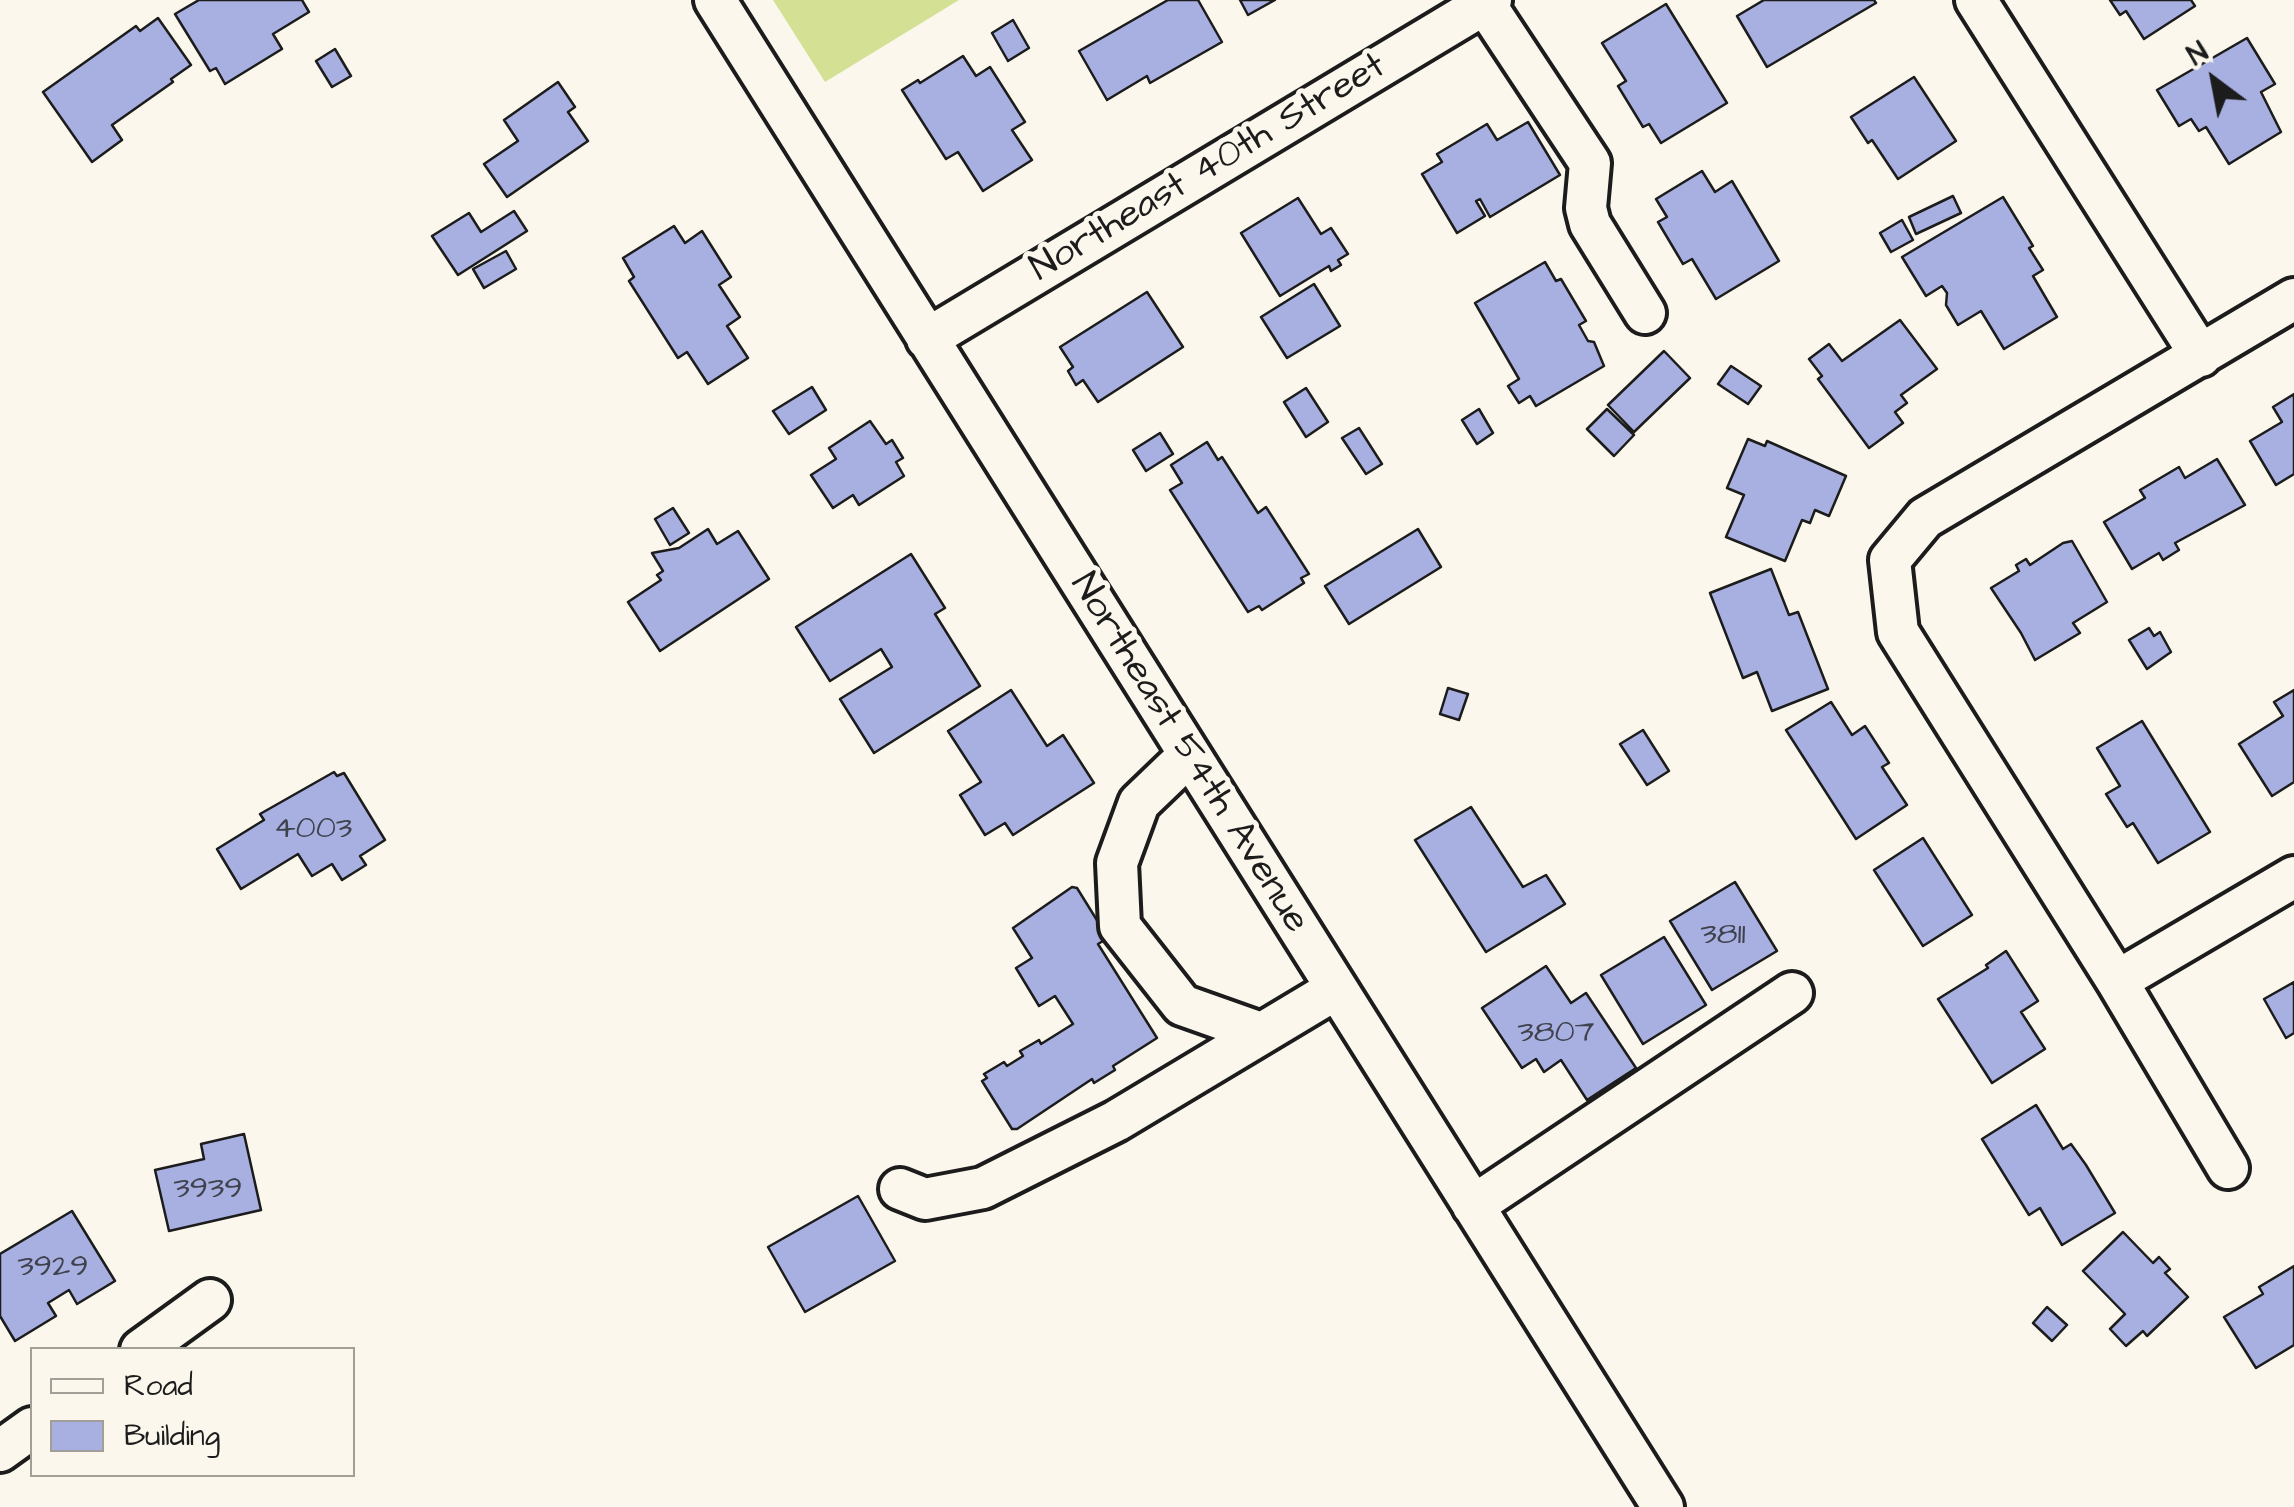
<!DOCTYPE html>
<html>
<head>
<meta charset="utf-8">
<style>
  body { margin:0 }
  #map { position:relative; width:2294px; height:1507px; overflow:hidden; background:#fbf7ec; font-family:"Architects Daughter",sans-serif }
  canvas { display:block }
  .legend { position:absolute; left:30px; top:1347px; width:325px; height:130px; box-sizing:border-box; background:#fbf7ec; border:2px solid #a29f99; margin:0; padding:12px 18px; list-style:none; font-size:30px; color:#1c1c1c }
  .legend li { display:flex; align-items:center; gap:20px; height:50px }
  .legend b { width:50px; border:2px solid #a29f99 }
  .north { position:absolute; left:2164px; top:30px; width:100px; height:100px; -webkit-text-stroke:8px #fbf7ec; paint-order:stroke; rotate:328deg; font-size:28px; font-weight:700; line-height:40px; text-align:center; color:#1c1c1c }
  .north::after { content:''; display:block; margin:auto; width:35px; height:45px; background:#1c1c1c; clip-path:polygon(50% 0,100% 100%,50% 72%,0 100%) }
</style>
</head>
<body>
<div id="map">
<canvas width="2294" height="1507"></canvas>
<ul class="legend">
<li><b style="height:12px;background:#fbf7ec"></b>Road</li>
<li><b style="height:28px;background:#a7b0e1"></b>Building</li>
</ul>
<div class="north">N</div>
</div>
<script>
const context = document.querySelector('canvas').getContext('2d');
context.lineJoin = 'round';
function fill(path, color) {
  context.fillStyle = color;
  context.fill(path, 'evenodd');
}
function stroke(path, color, width, dash) {
  context.strokeStyle = color;
  context.lineWidth = width;
  context.lineCap = dash ? 'butt' : 'round';
  context.setLineDash(dash || []);
  context.stroke(path);
}
function write(font, color, halo, rows, align = 'center') {
  context.font = font + ' "Architects Daughter",sans-serif';
  context.lineWidth = 10;
  context.setLineDash([]);
  context.textBaseline = 'middle';
  context.strokeStyle = halo;
  context.fillStyle = color;
  for (const [text, x, y, turn = 0] of rows) {
    context.save();
    context.translate(x, y);
    context.rotate((+turn || 0) * Math.PI / 180);
    context.textAlign = isNaN(turn) ? turn : align;
    if (halo) context.strokeText(text, 0, 0);
    context.fillText(text, 0, 0);
    context.restore();
  }
}
fill(new Path2D(`
  M773,0h186l-134,82z`), '#d4e194');
const building = new Path2D(`
  M199,0h103l7,12 -36,22 9,15 -57,35 -9,-16 -6,3 -35,-57z
  M1168,0h30l24,42 -72,41 -3,-7 -40,24 -28,-49z
  M1240,0h35l-27,15z
  M1764,0h110l2,3 -109,64 -30,-51z
  M2110,0h81l4,6 -51,33 -18,-28 -6,4z
  M1666,4l61,99 -66,40 -12,-19 -6,3 -25,-41 8,-5 -24,-38z
  M158,18l33,47 -20,14 2,3 -61,43 10,15 -30,22 -49,-70 93,-66 4,5z
  M1013,20l16,28 -21,13 -16,-28z
  M2247,38l28,46 -14,8 20,40 -52,32 -23,-37 -7,4 -8,-12 -12,7 -22,-36z
  M335,49l16,27 -19,11 -16,-26z
  M963,56l13,20 14,-9 35,55 -13,8 20,30 -49,31 -25,-39 -12,7 -44,-69 16,-10 2,3z
  M1914,77l42,64 -58,38 -26,-39 -4,3 -17,-26z
  M558,82l17,25 -7,5 20,29 -81,56 -23,-33 34,-23 -14,-21z
  M1528,122l32,53 -70,42 -10,-18 -4,2 9,15 -28,17 -35,-59 20,-12 -5,-8 50,-30 10,16z
  M1702,171l13,21 17,-11 47,80 -63,38 -24,-40 -9,5 -25,-42 9,-5 -11,-18z
  M1953,196l8,17 -45,21 -7,-17z
  M2003,197l30,49 -4,2 14,22 -10,6 24,41 -53,32 -23,-38 -23,14 -12,-20 1,-12 -5,-7 -16,10 -24,-39z
  M1298,198l23,36 10,-6 17,26 -10,6 3,5 -10,6 -2,-5 -49,30 -39,-63z
  M514,211l13,20 -69,44 -26,-39 37,-23 12,19z
  M1902,220l11,20 -22,12 -11,-19z
  M674,226l11,17 17,-12 29,46 -12,8 21,32 -13,9 21,32 -40,26 -21,-32 -9,6 -49,-77 5,-4 -11,-19z
  M506,251l10,18 -32,19 -11,-19z
  M1545,262l11,19 5,-2 25,42 -7,4 9,16 6,1 10,24 -68,40 -6,-10 -11,7 -11,-17 11,-7 -44,-76z
  M1314,284l26,42 -53,32 -26,-41z
  M1147,292l36,55 -85,55 -15,-22 -7,5 -8,-14 5,-4 -13,-20z
  M1900,320l37,49 -36,26 6,8 -12,9 8,11 -34,25 -51,-69 4,-3 -13,-17 20,-15 13,17z
  M1664,351l26,27 -56,54 -26,-27z
  M1731,366l30,20 -13,18 -30,-20z
  M812,387l14,23 -37,24 -16,-23z
  M1306,388l22,34 -22,15 -22,-35z
  M2294,394v80l-18,11 -26,-44 32,-19 -9,-15z
  M1479,409l14,24 -16,11 -15,-24z
  M1607,409l27,26 -20,21 -27,-27z
  M870,421l16,23 6,-4 11,18 -7,4 8,14 -45,29 -6,-10 -20,13 -22,-33 25,-16 -7,-11z
  M1359,428l23,36 -16,10 -24,-36z
  M1160,433l13,21 -27,17 -13,-21z
  M1748,439l17,7 2,-5 79,35 -17,40 -14,-6 -5,13 -8,-3 -17,41 -59,-24 18,-42 -17,-7z
  M1207,442l11,18 4,-3 36,56 8,-6 43,67 -8,4 3,5 -42,27 -3,-4 -11,6 -78,-122 12,-7 -11,-18z
  M2217,459l28,46 -70,38 4,7 -16,10 -4,-7 -27,16 -28,-47 41,-24 -5,-8 39,-23 6,11z
  M673,508l16,25 -19,12 -15,-26z
  M708,529l9,15 21,-13 31,48 -109,72 -32,-49 33,-22 -4,-5 6,-4 -11,-18 27,-5z
  M1418,529l23,38 -92,57 -24,-38z
  M2072,541l35,61 -34,21 7,10 -45,27 -14,-27 -30,-45 28,-17 -3,-6 10,-6 4,6 33,-22z
  M911,554l34,54 -10,6 45,72 -106,67 -34,-54 52,-32 -11,-18 -51,32 -34,-54z
  M1771,569l18,46 9,-3 30,77 -56,22 -15,-39 -14,6 -33,-85z
  M2149,628l5,8 6,-4 11,20 -24,17 -18,-29z
  M1448,688l20,6 -9,26 -19,-6z
  M1011,690l36,56 16,-11 31,48 -81,52 -8,-12 -20,12 -25,-40 21,-13 -33,-51z
  M2294,690v92l-22,14 -33,-52 44,-28 -9,-14z
  M1831,702l21,33 13,-9 24,37 -7,4 25,38 -51,34 -70,-109z
  M2142,721l68,111 -52,31 -25,-40 -6,4 -21,-33 14,-8 -23,-38z
  M1643,730l26,41 -22,14 -27,-41z
  M334,772l3,4 7,-3 41,67 -25,16 6,9 -24,15 -10,-16 -20,12 -14,-22 -57,35 -24,-40 47,-29 -4,-6z
  M1471,807l52,80 23,-12 19,29 -79,48 -71,-112z
  M1923,838l49,77 -49,31 -49,-76z
  M1735,882l42,69 -65,39 -42,-69z
  M1072,887l5,1 31,50 -10,6 59,94 -44,28 2,4 -21,13 -2,-4 -75,50h-5l-30,-48 5,-3 -3,-4 20,-12 3,4 16,-10 -3,-5 19,-11 2,4 32,-20 -18,-28 -16,10 -23,-38 16,-10 -19,-30z
  M1664,937l42,68 -63,39 -42,-69z
  M2006,951l32,50 -17,11 24,37 -53,34 -54,-84 50,-31 -2,-3z
  M1546,966l25,37 15,-10 50,75 -49,32 -26,-40 -17,12 -8,-13 -14,9 -40,-60z
  M2294,982v51l-8,5 -22,-39z
  M2036,1105l27,44 8,-5 15,21 29,48 -53,32 -22,-37 -11,7 -47,-76z
  M244,1134l17,76 -92,21 -14,-61 49,-11 -3,-15z
  M858,1196l37,65 -90,51 -37,-65z
  M72,1211l43,70 -38,23 -8,-14 -21,13 8,13 -41,25 -15,-25v-62z
  M2123,1232l30,31 6,-6 11,12 -5,4 23,24 -41,39 -4,-5 -17,15 -16,-17 15,-15 -42,-43z
  M2294,1266v79l-38,23 -32,-51 39,-23 -4,-7z
  M2047,1307l20,18 -15,16 -19,-18z`);
fill(building, '#a7b0e1');
stroke(building, '#1c1c1c', 2.5);
const minor = new Path2D(`
  M715,0l948,1507
  M1976,0l225,356
  M1485,4l105,159 -4,45 4,16 55,89
  M927,339l564,-339
  M1189,755l-50,48 -22,60 3,63 62,79 79,28
  M2117,981l177,-104
  M2228,1168l-111,-187 -219,-349 -8,-72 35,-42 369,-219
  M900,1189l25,10 58,-11 133,-67 220,-132
  M1473,1206l319,-213
  M141,1350l69,-50
  M0,1451l32,-23`);
stroke(minor, '#1c1c1c', 48);
stroke(minor, '#fbf7ec', 40);
write('32px', '#3f414d', null, [
  ["4003",313,830],
  ["3811",1723,936],
  ["3807",1556,1034],
  ["3939",208,1190],
  ["3929",53,1268]
]);
write('38px', '#1c1c1c', '#fbf7ec', [
  ["Northeast 40th Street",1209,169,-31],
  ["Northeast 54th Avenue",1188,754,58]
]);
</script>
</body>
</html>
